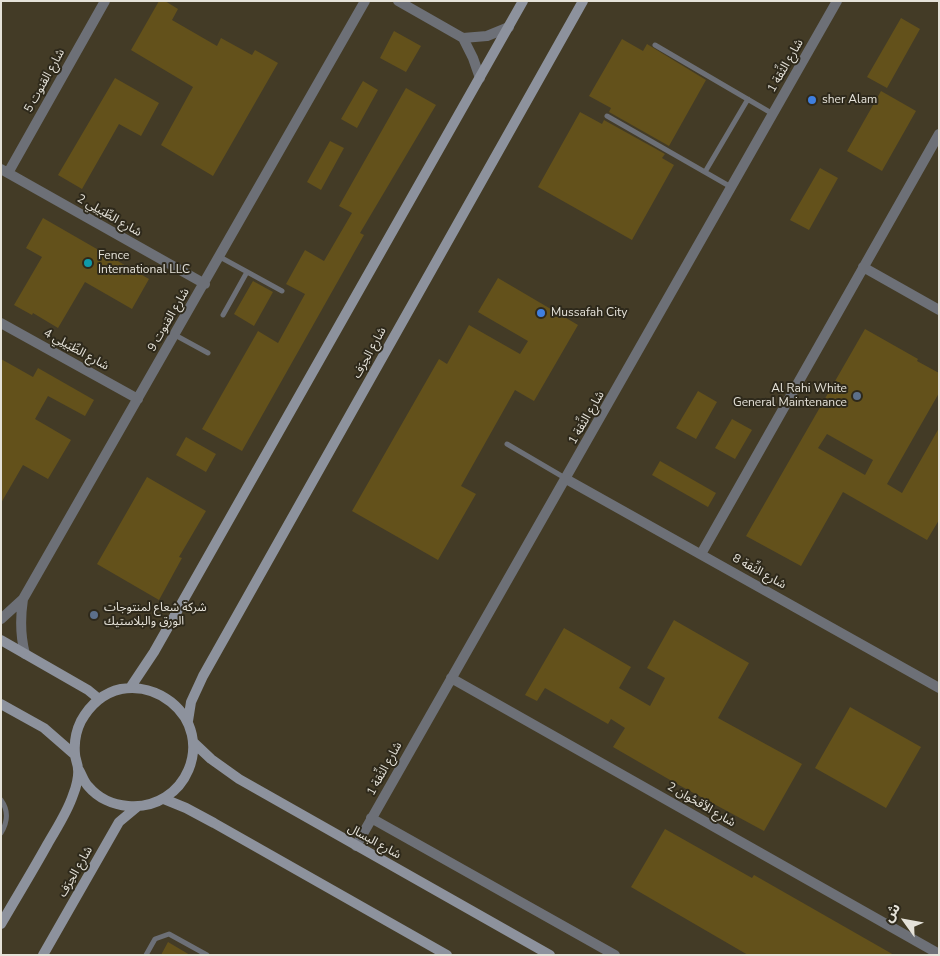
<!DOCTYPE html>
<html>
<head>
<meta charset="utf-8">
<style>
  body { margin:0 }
  #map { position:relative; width:940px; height:956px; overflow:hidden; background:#393324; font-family:"Nunito Sans","Noto Sans Arabic",sans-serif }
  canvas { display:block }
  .frame { position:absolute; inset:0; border:2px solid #e5e2d9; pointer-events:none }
  .north { position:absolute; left:880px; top:896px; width:50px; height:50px; -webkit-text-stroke:4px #2e291b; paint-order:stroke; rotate:302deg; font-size:14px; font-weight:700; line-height:20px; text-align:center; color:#e5e2d9 }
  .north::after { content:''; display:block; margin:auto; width:18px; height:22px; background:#e5e2d9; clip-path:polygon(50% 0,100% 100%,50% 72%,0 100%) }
</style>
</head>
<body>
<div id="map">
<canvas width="940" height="956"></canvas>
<div class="frame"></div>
<div class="north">ش</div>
</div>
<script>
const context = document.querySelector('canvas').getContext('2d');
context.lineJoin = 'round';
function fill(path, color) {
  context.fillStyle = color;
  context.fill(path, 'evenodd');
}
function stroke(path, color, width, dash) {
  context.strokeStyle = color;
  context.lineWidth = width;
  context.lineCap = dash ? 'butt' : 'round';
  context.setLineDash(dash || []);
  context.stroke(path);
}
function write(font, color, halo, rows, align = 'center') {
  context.font = font + ' "Nunito Sans","Noto Sans Arabic",sans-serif';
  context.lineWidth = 4;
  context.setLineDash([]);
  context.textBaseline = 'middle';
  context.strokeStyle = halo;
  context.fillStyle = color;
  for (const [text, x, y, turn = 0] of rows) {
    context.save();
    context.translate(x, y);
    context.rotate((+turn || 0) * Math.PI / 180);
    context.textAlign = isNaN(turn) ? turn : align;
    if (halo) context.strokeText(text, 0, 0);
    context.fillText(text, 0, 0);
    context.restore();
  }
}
fill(new Path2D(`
  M1,1h938v954h-938z`), '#433b26');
fill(new Path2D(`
  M159,1h6l13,8 -6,11 45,26 4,-8 31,17 3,-5 23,13 -65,113 -52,-31 32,-58 -62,-37z
  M901,18l19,11 -33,59 -20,-11z
  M394,31l27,15 -15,26 -26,-14z
  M622,39l21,12 4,-7 59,36 -37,66 -60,-34 2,-4 -22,-12z
  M115,78l44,25 -18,33 -22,-12 -37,65 -24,-14z
  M363,81l15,9 -21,38 -16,-9z
  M406,88l30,17 -76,128 4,2 -122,216 -40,-22 56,-98 20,12 27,-49 -19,-10 19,-34 19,11 28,-48 -13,-7z
  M881,91l35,20 -34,60 -35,-20z
  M580,112l22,12 2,-4 61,34 -3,4 12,7 -42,75 -94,-53z
  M330,141l14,7 -23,42 -14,-8z
  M820,168l18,10 -29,52 -19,-10z
  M43,218l106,61 -17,30 -47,-27 -27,46 -25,-15 -1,2 -18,-10 28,-48 -16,-9z
  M498,278l80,47 -44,76 -19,-11 -54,96 15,8 -38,66 -86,-49 87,-152 8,5 22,-39 51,29 8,-13 -50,-29z
  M253,281l20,11 -19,34 -20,-12z
  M865,329l53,30 -1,2 22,12v20l-52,91 15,9 37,-65v92l-12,20 -84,-48 -42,74 -55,-30zM827,434l46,26 -8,15 -47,-27z
  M1,359l32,18 5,-9 56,32 -9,16 -37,-20 -13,23 36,21 -23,39 -25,-14 -22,38z
  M698,391l19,11 -21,37 -20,-11z
  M732,419l20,11 -17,29 -20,-11z
  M186,437l30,17 -10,18 -30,-17z
  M660,461l56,32 -8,14 -56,-32z
  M147,477l59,34 -27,46 3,1 -23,42 -62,-36z
  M674,620l75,43 -31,55 84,46 -38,67 -87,-47 -64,-37 12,-19 -14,-9 -3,5 -63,-36 -8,13 -12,-6 39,-67 67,39 -12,21 31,18 15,-28 -18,-10z
  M850,707l71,40 -35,61 -71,-40z
  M665,829l87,49 2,-3 140,80h-146l-117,-68z
  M168,942l22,13h-29z`), '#63511b');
stroke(new Path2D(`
  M655,45l118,69
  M607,116l124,71
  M705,172l43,-73
  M220,257l62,34
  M223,315l24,-43
  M175,335l33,18
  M507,444l58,34
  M1,800c8,11 6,23 0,33
  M146,955l9,-16 14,-5 38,21`), '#6d7077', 5);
stroke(new Path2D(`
  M398,1l65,37 10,20 7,20
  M463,38l24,-2 22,-9
  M1,169l204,115
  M8,173l97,-172
  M863,267l76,43
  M1,323l137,76
  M566,479l373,209
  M701,554l238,-420
  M23,599c-3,20 -3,36 2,55
  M1,619l22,-20 342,-598
  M451,678l488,276
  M371,818l244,137
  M356,846l481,-845`), '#6d7077', 10);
stroke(new Path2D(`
  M1,640l87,50 11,9
  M130,688l24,-36 369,-651
  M1,704l43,24 31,27
  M188,721l3,-19 12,-26 380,-675
  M193,742l18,17 28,20 311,176
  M164,799l22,9 28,15 233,132
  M1,924c15,-26 31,-52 46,-79 9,-16 20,-32 26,-50 3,-7 6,-19 5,-26 0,-5 -3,-10 -3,-15 -1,-11 1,-23 6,-33 9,-16 22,-28 40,-32 18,-3 36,2 50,13 46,37 15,109 -43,104 -15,-1 -30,-8 -40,-20 -4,-4 -6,-11 -9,-16
  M43,955l76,-133 18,-15`), '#8d929d', 10);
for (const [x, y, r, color] of [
  [812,100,5,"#3f7fe0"],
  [88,263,5,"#0f9aa8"],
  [541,313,5,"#3f7fe0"],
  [857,396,5,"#5c6f8a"],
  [94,615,5,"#5c6f8a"]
]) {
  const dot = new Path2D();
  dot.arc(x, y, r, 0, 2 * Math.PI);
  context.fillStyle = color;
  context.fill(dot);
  stroke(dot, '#2e291b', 2);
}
write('12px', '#e5e2d9', '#2e291b', [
  ["شارع الثِّقة 1",786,66,-60],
  ["شارع القنوت 5",45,81,-61],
  ["شارع الطِّبَيلِي 2",109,216,30],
  ["شارع القنوت 9",169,320,-60],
  ["شارع الطِّبَيلِي 4",76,350,29],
  ["شارع الحِرَف",370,353,-61],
  ["شارع الثِّقة 1",587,418,-60],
  ["شارع الثِّقة 8",759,572,29],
  ["شارع الثِّقة 1",385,769,-61],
  ["شارع الأقحُوان 2",701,805,30],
  ["شارع البسال",374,842,29],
  ["شارع الحِرَف",76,872,-60]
]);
write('12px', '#e5e2d9', '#2e291b', [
  ["sher Alam",822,100],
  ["Fence",98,256],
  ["International LLC",98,270],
  ["Mussafah City",551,313],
  ["Al Rahi White",847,389,"right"],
  ["General Maintenance",847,403,"right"],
  ["شركة شعاع لمنتوجات",104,608],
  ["الورق والبلاستيك",104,622]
], 'left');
</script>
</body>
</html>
